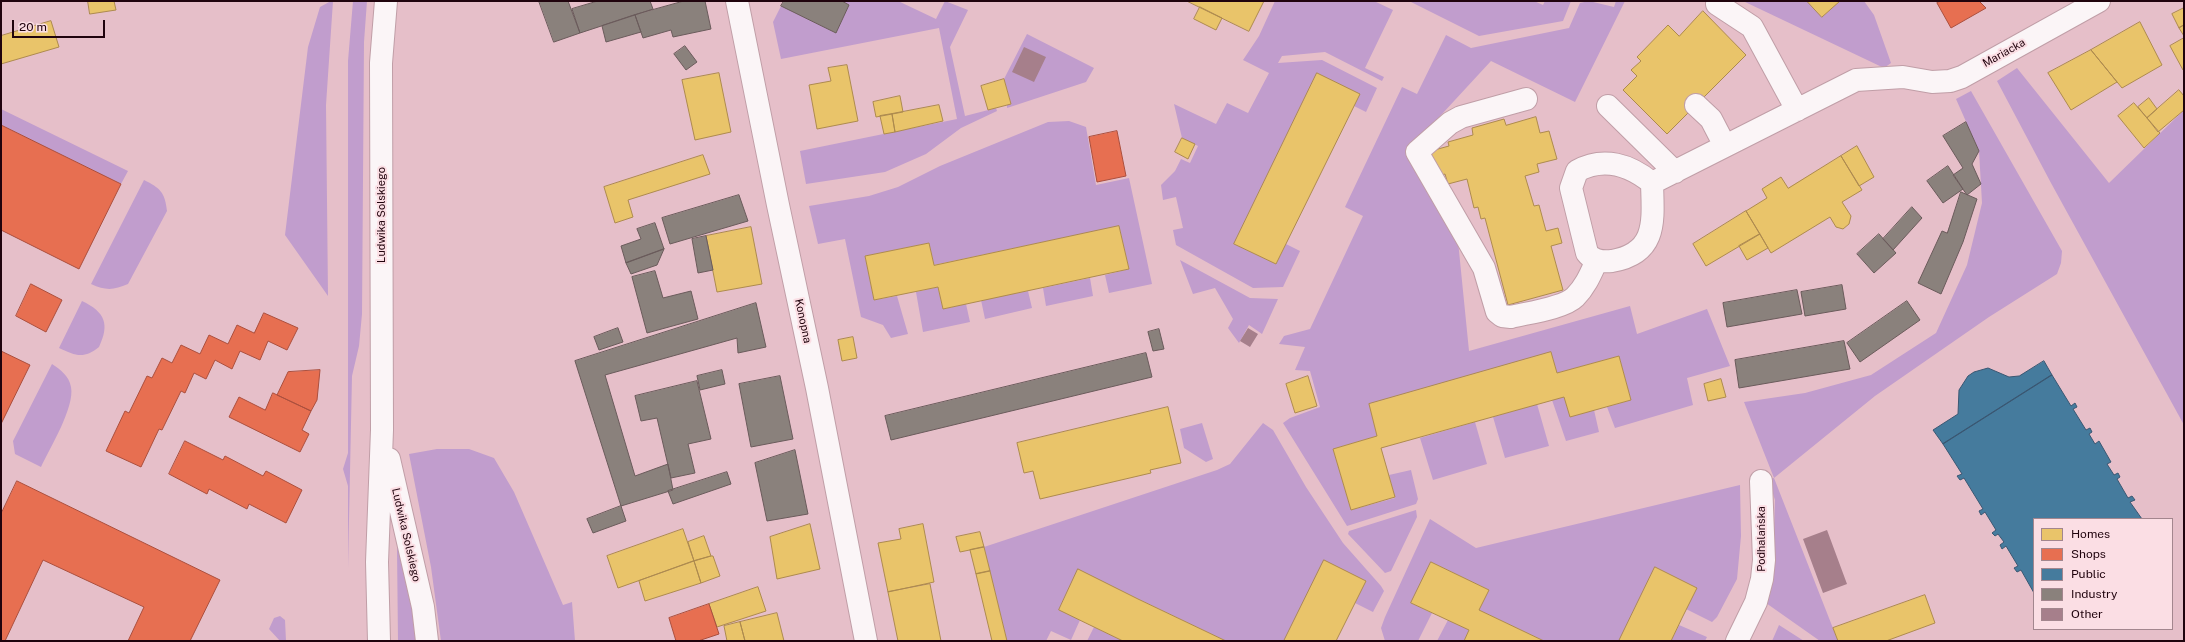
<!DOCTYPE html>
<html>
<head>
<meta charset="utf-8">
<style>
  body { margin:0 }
  #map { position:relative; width:2185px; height:642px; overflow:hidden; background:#e6bfc9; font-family:"Public Sans",sans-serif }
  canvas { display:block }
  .frame { position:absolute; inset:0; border:2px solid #20030d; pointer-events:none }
  .legend { position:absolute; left:2033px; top:518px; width:140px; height:112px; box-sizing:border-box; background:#fbdee4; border:1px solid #a3868e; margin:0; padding:5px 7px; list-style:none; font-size:12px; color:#20030d }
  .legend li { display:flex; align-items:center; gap:8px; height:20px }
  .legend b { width:20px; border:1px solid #a3868e }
  .scale { position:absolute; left:12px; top:20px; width:93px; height:18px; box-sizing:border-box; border:2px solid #20030d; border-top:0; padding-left:5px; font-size:12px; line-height:14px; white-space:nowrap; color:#20030d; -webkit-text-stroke:3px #fbdee4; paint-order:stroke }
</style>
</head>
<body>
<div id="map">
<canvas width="2185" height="642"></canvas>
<div class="frame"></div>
<ul class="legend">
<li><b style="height:11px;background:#e9c46a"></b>Homes</li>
<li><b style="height:11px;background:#e76f51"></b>Shops</li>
<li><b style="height:11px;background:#457b9d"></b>Public</li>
<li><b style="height:11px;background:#8a817c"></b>Industry</li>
<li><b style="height:11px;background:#a67f8b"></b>Other</li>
</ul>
<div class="scale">20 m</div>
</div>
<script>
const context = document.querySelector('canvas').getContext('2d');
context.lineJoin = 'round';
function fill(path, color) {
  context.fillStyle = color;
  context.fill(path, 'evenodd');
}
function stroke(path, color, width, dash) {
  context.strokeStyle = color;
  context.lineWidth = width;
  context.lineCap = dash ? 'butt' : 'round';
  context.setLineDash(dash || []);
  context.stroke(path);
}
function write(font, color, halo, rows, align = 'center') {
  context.font = font + ' "Public Sans",sans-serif';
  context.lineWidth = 4;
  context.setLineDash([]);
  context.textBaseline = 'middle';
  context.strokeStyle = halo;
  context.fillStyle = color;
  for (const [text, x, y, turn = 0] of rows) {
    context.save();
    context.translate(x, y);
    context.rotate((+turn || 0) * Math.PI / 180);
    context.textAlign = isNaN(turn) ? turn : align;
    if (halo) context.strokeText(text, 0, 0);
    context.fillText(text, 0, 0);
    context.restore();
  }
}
fill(new Path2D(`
  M331,1h2l-7,104 2,191 -43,-61 23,-188 12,-40z
  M353,1h14l-3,41 -2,272 -3,32 -7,30 -4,192v-82l-5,-17 5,-16v-392z
  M842,1h56l38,18 9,-18 23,9 -18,37 15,69 31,-8 1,3 -36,17 -35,26 -41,18 -79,12 -6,-33 157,-32 -18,-91 -158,31 -8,-37 8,-16 55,27 13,-28z
  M1275,1h99l19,9 -28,58 19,9 -2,4 -57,-29 -43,4 -4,7 44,-3 55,28 -11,24 -12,-6 5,-12 -42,-21 -83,171 42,20 10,-20 14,7 -17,36 -30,1 -77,-43 -3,-15 10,-2 -7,-31 -13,3 -2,-15 14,-14 6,-12 9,4 8,-17 -16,-8 -8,-34 42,20 11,-21 21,10 21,-40 -26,-13 16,-24z
  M1409,1h125l9,4 2,-4h26l-8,20 -84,15z
  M1589,1l25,6 2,-6h9l-50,101 -84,-41 -85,92 52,88 11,110 161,-45 7,28 70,-25 23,57 -43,12 6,27 -78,23 -8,-21 24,-7 -12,-44 -62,17 -6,-21 -182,52 8,32 -44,13 18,61 44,-12 -6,-23 22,-5 7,29 -2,5 -69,22 -64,-103 7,-5 30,-11 -10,-36 -15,-1 10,-23 -26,-3 5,-8 26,-7 53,-113 -18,-9 57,-120 15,7 29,-59 25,13 98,-20 11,-25z
  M1743,1h64l15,16 18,-16h24l10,14 17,48 -7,5z
  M1027,34l67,34 -8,14 -79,26v-3l4,-1 -7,-25z
  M2017,68l92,115 75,-73v315l-133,-242 -54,-102z
  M1971,91l91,160 -1,12 -4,11 -68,43 -114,79 -101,82 64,163h-18l-54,-38 8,-72 1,-31 -7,-21 6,-1 -30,-76 61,-9 66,-18 65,-42 31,-68 15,-62 -3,-52 -23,-52z
  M1,109l127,62 -7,13 -120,-59z
  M1069,121l17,6 10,58 33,-7 23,106 -43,9 -4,-18 24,-6 -10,-43 -185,39 -5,-22 -64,13 9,44 23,-4 11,38 -17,4 -8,-13 -22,-8 -16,-78 -27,5 -9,-38 60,-10 29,-9 42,-21 108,-44z
  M144,180c16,8 21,12 23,31l-39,73c-14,6 -22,7 -37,0z
  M1180,260l70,38 28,1 -16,35 -13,-9 -10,18 -11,-15 5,-9 -18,-31 -22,6z
  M1090,278l3,18 -47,10 -3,-18z
  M938,287l5,22 23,-5 4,18 -47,10 -7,-40z
  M1028,291l4,17 -47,11 -4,-19z
  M82,301c23,11 28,23 17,46 -15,12 -23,9 -40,1z
  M52,364c9,6 17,12 19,23 4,20 -21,61 -30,80l-26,-13 -2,-13z
  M1564,397l6,20 24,-7 5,22 -33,9 -14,-41z
  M1537,404l12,42 -44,12 -12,-41z
  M1475,422l12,42 -54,16 -13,-42z
  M1202,423l11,36 -7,3 -22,-14 -4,-19z
  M1263,423l10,7 33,57 37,56 38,43 3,5 -11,21 -18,-9 11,-22 -42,-20 -40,80h-58l-148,-71 -19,39 21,11 -9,20 -20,-9 -5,10h-39l-23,-94 233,-77 13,-6z
  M437,449h32l25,9 20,34 49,113 9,-3 3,39h-134l-10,-74 -22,-113z
  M1740,485l1,51 -4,43 -20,38 -5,5 -26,-13 11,-21 -42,-21 -36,74h-75l-65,-31 10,-20 -58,-28 -20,41 21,10 -14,28h-33l-4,-13 4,-11 45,-98 46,29z
  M1416,510l1,7 -26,54 -6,2 -37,-39 1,-3z
  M400,546l21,95h-23l-1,-93z
  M280,616l5,4 1,21h-6l-11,-12 5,-11z
  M1448,620l21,10 -5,11h-27z
  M1679,625l28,12 -2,4h-34z
  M1779,625l25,16h-32z
  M1094,627l29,14h-36z`), '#c19dcd');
const homes = new Path2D(`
  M88,1h26l2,9 -26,4z
  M1187,1h77l-15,30z
  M1807,1h33l-18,16z
  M1200,7l22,11 -6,12 -22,-11z
  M2184,8v17l-5,3 -7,-14z
  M1703,11l43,44 -79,79 -44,-44 14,-14 -6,-6 10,-9 -4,-4 31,-32 11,11z
  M51,21l8,26 -58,17v-28z
  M2140,22l22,43 -40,23 -31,-38z
  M2184,25v11l-5,-8z
  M2184,38v32h-1l-13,-24z
  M2091,50l26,32 -46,28 -23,-37z
  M847,65l11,56 -41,8 -8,-44 22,-4 -3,-13z
  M719,73l12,59 -36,8 -13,-60z
  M1317,73l43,21 -84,170 -42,-20z
  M1004,79l7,25 -23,6 -7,-24z
  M2179,90l5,6v14l-26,22 -11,-14z
  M900,96l3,16 -27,5 -3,-15z
  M2149,98l8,11 -10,9 -9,-11z
  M2134,103l26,30 -16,15 -26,-32z
  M939,105l4,16 -48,11 -3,-18z
  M892,114l3,18 -11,2 -4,-18z
  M1536,117l4,16 9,-2 8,28 -20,5 2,8 -14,4 9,30 5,-1 7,26 12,-3 4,15 -11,3 12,44 -55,15 -23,-87 -4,1 -3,-12 -4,1 -7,-29 -19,5 -3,-10 -10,3 -8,-25 22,-6 -1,-4 25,-7 -1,-7 32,-9 2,6z
  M1182,138l13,6 -7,15 -13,-7z
  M1857,146l17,31 -15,9 -18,-30z
  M703,155l7,19 -82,26 5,17 -18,6 -11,-36z
  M1841,156l21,34 -20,12 9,14 -2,8 -6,5 -7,-2 -6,-10 -59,36 -25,-42 21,-13 -5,-9 19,-12 7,11z
  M1746,211l14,23 -54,32 -13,-22z
  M1119,226l10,43 -186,40 -5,-22 -64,13 -9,-44 64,-13 5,22z
  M751,227l11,57 -45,8 -11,-56z
  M1760,234l8,14 -21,12 -8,-14z
  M853,337l4,21 -15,3 -4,-21z
  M1551,352l6,21 62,-17 12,44 -61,17 -6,-20 -183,51 14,49 -44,13 -18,-61 44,-13 -8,-32z
  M1308,376l9,30 -22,7 -9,-29z
  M1721,379l5,18 -18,4 -4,-17z
  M1168,407l13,56 -31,7 1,3 -111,26 -7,-28 -9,2 -7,-30z
  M810,524l10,45 -43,10 -7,-42z
  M923,524l11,58 -46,10 -10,-49 23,-4 -2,-10z
  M683,529l11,32 -76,27 -11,-32z
  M980,532l4,15 -24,5 -4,-15z
  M704,536l7,20 -17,5 -6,-19z
  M984,547l6,24 -14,3 -6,-24z
  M711,556h2l7,20 -19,7 -7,-22z
  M1324,560l42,21 -30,60h-52z
  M694,561l7,22 -56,18 -6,-20z
  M1431,562l58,28 -10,20 65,31h-80l5,-11 -58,-27z
  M1655,567l42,21 -14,28 -12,25h-52z
  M1078,569l60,30 88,42h-103l-29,-14 -35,-17z
  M990,571l17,70h-15l-16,-67z
  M930,584l11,57h-43l-10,-49z
  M758,587l8,24 -49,16 -8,-23z
  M1925,595l10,28 -49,18h-48l-5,-13z
  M777,613l7,28h-39l-5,-19z
  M740,622l5,19h-18l-3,-15z`);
fill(homes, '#e9c46a');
stroke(homes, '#ad8a4e', 1);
const shops = new Path2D(`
  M1941,1h38l7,7 -35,20 -14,-25z
  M1,125l120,59 -42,85 -78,-39z
  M1117,131l9,45 -29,6 -8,-45z
  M31,284l31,16 -16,32 -30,-16z
  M264,313l34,15 -11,22 -19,-9 -8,19 -20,-9 -8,18 -17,-9 -9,19 -12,-6 -9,20 -4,-2 -19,39 -3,-1 -18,38 -35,-16 19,-40 4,2 18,-37 5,2 10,-20 10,5 9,-18 19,9 9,-19 19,9 9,-19 17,8z
  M1,351l29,14 -29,59z
  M320,370l-3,30 -6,11 -34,-16 11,-23z
  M273,393l38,18 -9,19 7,4 -9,18 -71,-35 10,-20 26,13z
  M185,441l38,19 2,-4 38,20 3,-5 36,19 -16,33 -37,-19 -2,5 -38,-20 -2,5 -38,-20z
  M17,481l203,99 -30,61h-62l16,-34 -101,-47 -38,81h-4v-127z
  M709,604l10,30 -21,7h-22l-7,-23z`);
fill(shops, '#e76f51');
stroke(shops, '#ab4f3d', 1);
const public = new Path2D(`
  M2044,361l8,14 -109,69 -10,-14 25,-16 1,-24 9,-14 6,-4 14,-4 21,9 10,-1z
  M2052,375l19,31 4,-3 2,4 -4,2 13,21 4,-2 2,4 -3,2 6,10 4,-3 12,21 -4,2 7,11 4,-2 2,4 -3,2 11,19 4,-2 3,4 -5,2 12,17h-108v74l-13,-23 -4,2 -3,-4 4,-2 -12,-20 -4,3 -2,-4 4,-3 -6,-8 -3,2 -3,-3 4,-3 -11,-18 -4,3 -2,-4 4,-2 -19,-31 -4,2 -3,-4 5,-2 -19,-30z`);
fill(public, '#457b9d');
stroke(public, '#3a5772', 1);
const industry = new Path2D(`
  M539,1h29l12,32 -26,9z
  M598,1h52l3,8 -73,24 -8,-24z
  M684,1h21l6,28 -38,8 -2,-7 -28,8 -8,-23z
  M784,1h58l7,4 -13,28 -55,-27z
  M635,15l6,17 -35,10 -4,-16z
  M685,46l12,16 -11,8 -12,-16z
  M1966,122l13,29 -7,13 9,20 -14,11 -14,-20 10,-7 -20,-32z
  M1948,166l15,23 -20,14 -16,-22z
  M1961,192l16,7 -14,43 -22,52 -23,-11 24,-52 5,2z
  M739,195l9,26 -78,23 -8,-26z
  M1912,207l10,11 -29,32 -10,-11z
  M655,223l9,26 -38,14 -5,-17 20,-7 -4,-10z
  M1879,234l17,19 -22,20 -17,-19z
  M706,236l7,34 -15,3 -6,-34z
  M664,249l-7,16 -26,9 -5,-11z
  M655,271l8,27 28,-7 7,28 -51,14 -15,-56z
  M1842,285l4,24 -41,7 -4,-24z
  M1797,290l5,24 -75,13 -4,-24z
  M1907,301l13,19 -60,42 -13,-19z
  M756,303l10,44 -28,6 -1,-15 -132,37 30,101 33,-12 5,26 -52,16 -46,-145z
  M618,328l5,14 -24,8 -5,-13z
  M1159,329l5,20 -11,2 -5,-19z
  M1844,341l6,28 -111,19 -4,-28z
  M1146,353l6,24 -261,63 -6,-24z
  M722,370l3,14 -25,6 -3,-14z
  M780,376l13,63 -42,8 -12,-63z
  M697,381l14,58 -23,5 7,29 -24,5 -14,-60 -16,3 -6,-25z
  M795,450l13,64 -41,7 -12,-58z
  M727,472l4,12 -58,20 -5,-13z
  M621,506l5,15 -33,12 -6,-14z`);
fill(industry, '#8a817c');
stroke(industry, '#6a5b5b', 1);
fill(new Path2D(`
  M1024,47l22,10 -12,25 -22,-10z
  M1248,328l10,6 -8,13 -10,-6z
  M1827,530l20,54 -24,9 -20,-54z`), '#a67f8b');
const street = new Path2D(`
  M737,1l41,204 39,183 49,253
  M1717,4l35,23 45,83
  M1526,99l-65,18 -11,6 -33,29 67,116 13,44 5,4 9,1c16,-4 53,-9 64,-20 11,-11 16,-24 22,-37
  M1696,105l15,14 14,27
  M1608,106l67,66
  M1652,183c-22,-18 -48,-27 -75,-12l-6,17 16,65c6,8 16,9 25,8 46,-8 41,-41 40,-78l204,-103 47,-3 29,5 18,-1 12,-4 137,-76
  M1737,641l19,-39 6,-23 2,-19 -3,-79`);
const secondary = new Path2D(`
  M389,459l34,148 4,34
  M379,641l-2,-79 5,-132 -1,-367 5,-62`);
stroke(street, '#c09ea7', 24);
stroke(secondary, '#c09ea7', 24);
stroke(street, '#fbf5f7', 22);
stroke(secondary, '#fbf5f7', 22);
write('11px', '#20030d', '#fbdee4', [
  ["Mariacka",2004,53,-29],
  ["Ludwika Solskiego",382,215,-90],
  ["Konopna",803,321,78],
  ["Ludwika Solskiego",406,535,77],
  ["Podhalańska",1762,539,-90]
]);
</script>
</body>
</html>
